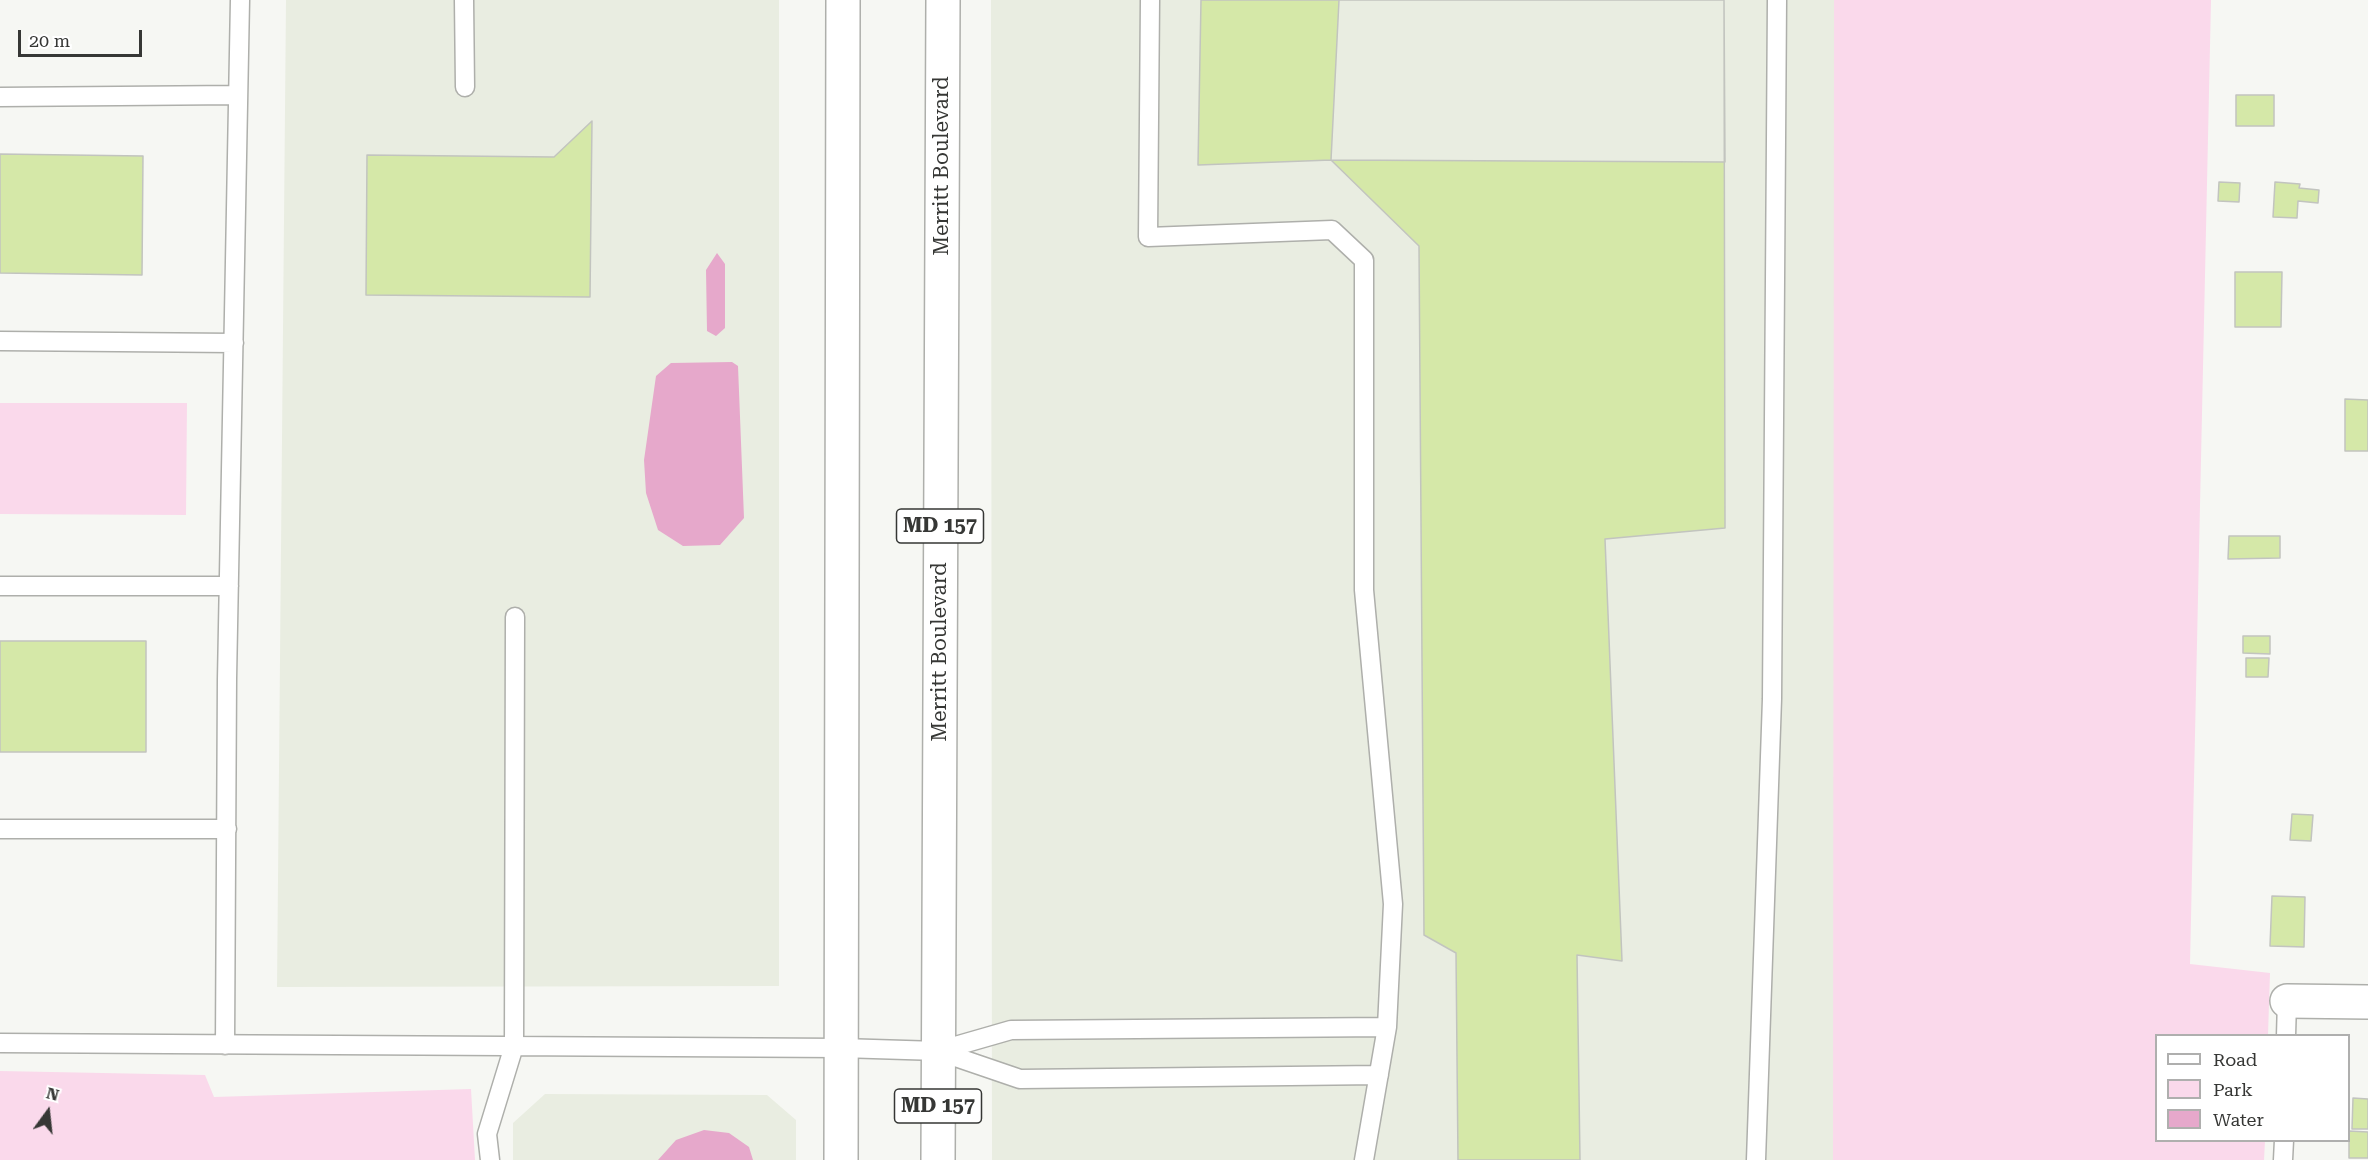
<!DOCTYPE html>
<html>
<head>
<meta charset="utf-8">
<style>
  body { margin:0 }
  #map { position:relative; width:2368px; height:1160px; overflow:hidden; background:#f6f7f3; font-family:"Roboto Serif",serif }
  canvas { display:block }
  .legend { position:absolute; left:2155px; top:1034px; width:195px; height:108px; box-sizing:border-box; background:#fff; border:2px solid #afafae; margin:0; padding:8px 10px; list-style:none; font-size:18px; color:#363735 }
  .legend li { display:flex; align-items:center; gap:12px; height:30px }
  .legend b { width:30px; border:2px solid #afafae }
  .north { position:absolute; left:18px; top:1082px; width:60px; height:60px; -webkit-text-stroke:4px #fff; paint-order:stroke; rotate:15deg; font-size:16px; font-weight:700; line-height:24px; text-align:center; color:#363735 }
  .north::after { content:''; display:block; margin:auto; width:21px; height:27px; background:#363735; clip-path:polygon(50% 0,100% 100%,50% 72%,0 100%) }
  .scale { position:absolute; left:18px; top:30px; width:124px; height:27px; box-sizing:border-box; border:3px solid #363735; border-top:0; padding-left:8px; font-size:18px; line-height:21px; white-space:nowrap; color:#363735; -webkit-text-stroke:4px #fff; paint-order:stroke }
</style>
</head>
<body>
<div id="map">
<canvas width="2368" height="1160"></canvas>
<ul class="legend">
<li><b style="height:8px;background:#fff"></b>Road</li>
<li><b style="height:16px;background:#fad9eb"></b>Park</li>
<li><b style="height:16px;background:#e6a8cb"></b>Water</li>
</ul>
<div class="north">N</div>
<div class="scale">20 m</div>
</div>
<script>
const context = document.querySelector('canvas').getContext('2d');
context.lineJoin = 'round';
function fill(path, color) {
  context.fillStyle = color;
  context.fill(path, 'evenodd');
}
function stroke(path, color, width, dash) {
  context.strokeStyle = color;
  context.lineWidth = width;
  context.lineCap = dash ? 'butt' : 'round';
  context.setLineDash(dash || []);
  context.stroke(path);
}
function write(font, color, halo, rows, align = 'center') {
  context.font = font + ' "Roboto Serif",serif';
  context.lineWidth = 4.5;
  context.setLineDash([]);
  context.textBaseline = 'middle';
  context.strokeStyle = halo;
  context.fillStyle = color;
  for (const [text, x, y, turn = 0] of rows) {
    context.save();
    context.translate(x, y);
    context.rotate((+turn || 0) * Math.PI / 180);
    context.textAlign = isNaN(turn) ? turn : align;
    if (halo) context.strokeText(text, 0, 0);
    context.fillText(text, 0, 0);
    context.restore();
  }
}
fill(new Path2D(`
  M286,0h493v986l-502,1z
  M991,0h844l12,1160h-855z
  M545,1094l222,1 29,25v40h-283v-37z`), '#e9ede1');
fill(new Path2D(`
  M1834,0h377l-21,964 80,9 -2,62 -112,1v104l109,1 -1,19h-431z
  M0,403h187l-1,112 -186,-1z
  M0,1071l205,4 9,22 257,-8 4,71h-475z`), '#fad9eb');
fill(new Path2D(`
  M717,253l8,11v64l-9,8 -9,-5 -1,-61z
  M732,362l6,4 6,152 -24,27 -37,1 -25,-16 -12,-37 -2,-33 12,-84 15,-13z
  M704,1130l25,3 20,14 4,13h-95l18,-20z`), '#e6a8cb');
const building = new Path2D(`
  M1201,0h523l1,528 -120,11 17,422 -45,-6 3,205h-122l-2,-207 -32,-18 -5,-689 -88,-86 -133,5z
  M1339,0h385l1,162 -394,-2z
  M2236,95h38v31h-38z
  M592,121l-2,176 -224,-2 1,-140 187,2z
  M0,154l143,2 -1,119 -142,-2z
  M2219,182l21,1 -1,19 -21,-1z
  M2275,182l25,2 -1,4 20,2 -1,13 -20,-2 -1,17 -24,-1z
  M2235,272h47l-1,55h-46z
  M2345,399l23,1v51h-23z
  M2229,536h51v22l-52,1z
  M2243,636h27v18l-27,-1z
  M0,641h146v111h-146z
  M2246,658h23l-1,19h-22z
  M2292,814l21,1 -2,26 -21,-1z
  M2272,896l33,1 -1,50 -34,-1z
  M2353,1098l15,1v30h-16z
  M2349,1131l19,1v26h-19z`);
fill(building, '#d5e8a8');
stroke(building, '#c2c4bf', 1.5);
const service = new Path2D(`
  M464,0l1,87
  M1150,0l-2,237 184,-7 32,30v330l29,314 -6,123 -23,133
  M0,97l237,-2
  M0,341l234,2
  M0,586h229
  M0,829h227
  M2286,1036l1,-35
  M0,1043l841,5 97,3 82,28 359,-4
  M225,1045l2,-366 13,-679
  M938,1051l73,-21 376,-3
  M490,1160l-3,-26 27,-88 1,-429
  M1756,1160l16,-461 5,-699
  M2283,1160l1,-20`);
const minor = new Path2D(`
  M2287,1001l81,1`);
const primary = new Path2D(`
  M841,1160l2,-1160
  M938,1160l5,-1160`);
stroke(service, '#aeafab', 21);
stroke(minor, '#aeafab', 36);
stroke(primary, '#aeafab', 36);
stroke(service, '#fff', 18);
stroke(minor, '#fff', 33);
stroke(primary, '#fff', 33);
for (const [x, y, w] of [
  [940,526,87],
  [938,1106,87]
]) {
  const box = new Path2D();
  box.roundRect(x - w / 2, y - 17, w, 34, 4.5);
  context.fillStyle = '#fff';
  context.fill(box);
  stroke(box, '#363735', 1.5);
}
write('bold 20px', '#363735', null, [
  ["MD 157",940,526],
  ["MD 157",938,1106]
]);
write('21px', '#363735', '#fff', [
  ["Merritt Boulevard",942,166,-90],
  ["Merritt Boulevard",940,652,-90]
]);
</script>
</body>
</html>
